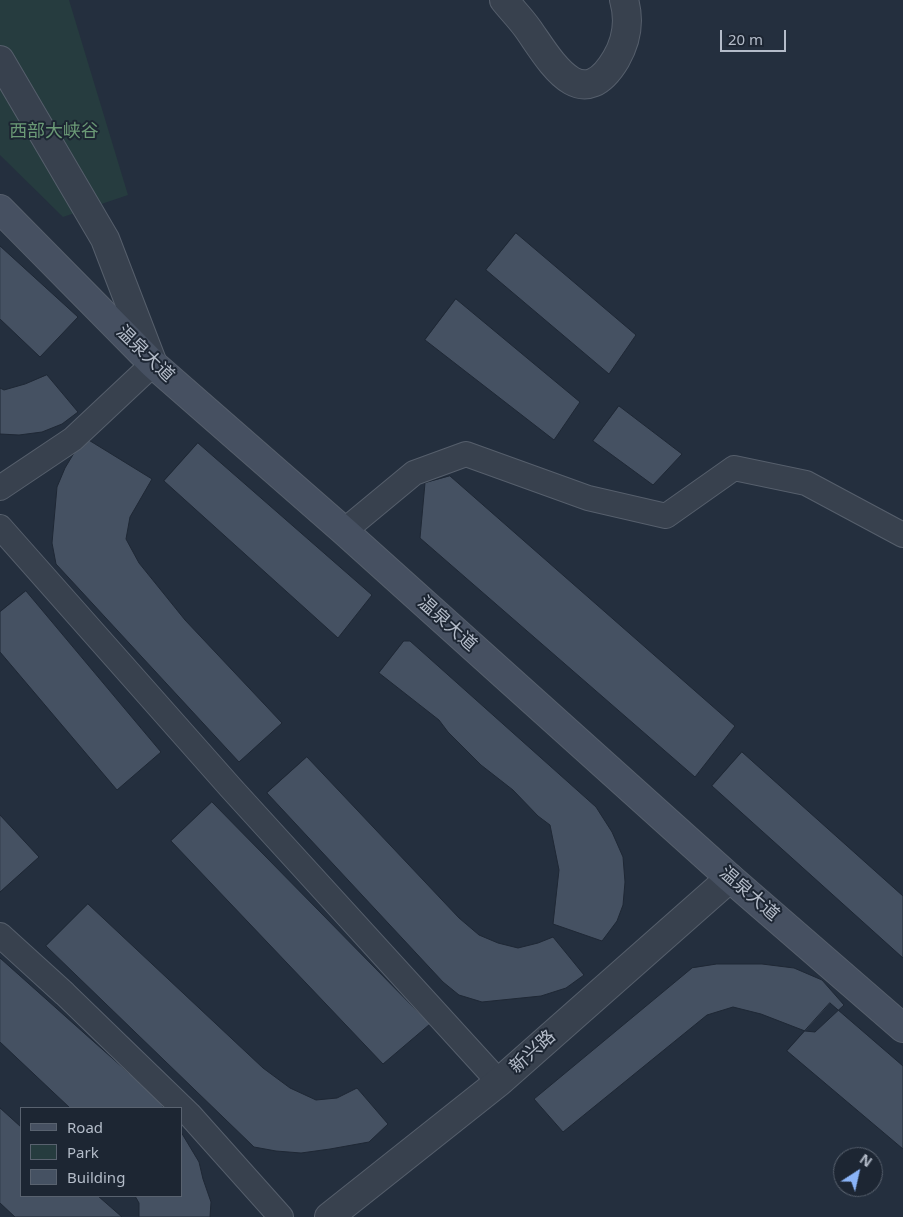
<!DOCTYPE html>
<html>
<head>
<meta charset="utf-8">
<style>
  body { margin:0 }
  #map { position:relative; width:903px; height:1217px; overflow:hidden; background:#242f3e; font-family:"Noto Sans",sans-serif }
  canvas { display:block }
  .legend { position:absolute; left:20px; top:1107px; width:162px; height:90px; box-sizing:border-box; background:#1d2633; border:1px solid #59626f; margin:0; padding:6px 9px; list-style:none; font-size:15px; color:#b4bcc9 }
  .legend li { display:flex; align-items:center; gap:10px; height:25px }
  .legend b { width:25px; border:1px solid #59626f }
  .north { position:absolute; left:833px; top:1147px; width:50px; height:50px; box-sizing:border-box; background:#1d2633; border:1px solid #59626f; border-radius:50%; rotate:35deg; font-size:14px; font-weight:700; line-height:20px; text-align:center; color:#b4bcc9 }
  .north::after { content:''; display:block; margin:auto; width:18px; height:22px; background:#8ab4f8; clip-path:polygon(50% 0,100% 100%,50% 72%,0 100%) }
  .scale { position:absolute; left:720px; top:30px; width:66px; height:22px; box-sizing:border-box; border:2px solid #b4bcc9; border-top:0; padding-left:6px; font-size:15px; line-height:18px; white-space:nowrap; color:#b4bcc9; -webkit-text-stroke:4px #1d2633; paint-order:stroke }
</style>
</head>
<body>
<div id="map">
<canvas width="903" height="1217"></canvas>
<ul class="legend">
<li><b style="height:6px;background:#465061"></b>Road</li>
<li><b style="height:14px;background:#263c3f"></b>Park</li>
<li><b style="height:14px;background:#455162"></b>Building</li>
</ul>
<div class="north">N</div>
<div class="scale">20 m</div>
</div>
<script>
const context = document.querySelector('canvas').getContext('2d');
context.lineJoin = 'round';
function fill(path, color) {
  context.fillStyle = color;
  context.fill(path, 'evenodd');
}
function stroke(path, color, width, dash) {
  context.strokeStyle = color;
  context.lineWidth = width;
  context.lineCap = dash ? 'butt' : 'round';
  context.setLineDash(dash || []);
  context.stroke(path);
}
function write(font, color, halo, rows, align = 'center') {
  context.font = font + ' "Noto Sans","Noto Sans SC",sans-serif';
  context.lineWidth = 4;
  context.setLineDash([]);
  context.textBaseline = 'middle';
  context.strokeStyle = halo;
  context.fillStyle = color;
  for (const [text, x, y, turn = 0] of rows) {
    context.save();
    context.translate(x, y);
    context.rotate((+turn || 0) * Math.PI / 180);
    context.textAlign = isNaN(turn) ? turn : align;
    if (halo) context.strokeText(text, 0, 0);
    context.fillText(text, 0, 0);
    context.restore();
  }
}
fill(new Path2D(`
  M0,0h69l59,195 -65,22 -63,-62z`), '#263c3f');
const building = new Path2D(`
  M516,233l120,102 -27,39 -123,-104z
  M0,246l78,71 -38,40 -40,-38z
  M456,299l124,103 -26,38 -129,-100z
  M47,375l31,37 -16,12 -20,8 -23,3 -19,-1v-46l4,2 21,-6z
  M619,406l63,48 -29,31 -60,-44z
  M87,439l65,40 -22,38 -4,22 13,24 46,57 97,103 -43,39 -183,-198 -4,-21 5,-56 8,-19 9,-15z
  M198,443l174,152 -34,43 -174,-157z
  M450,476l285,250 -40,51 -275,-239 5,-55z
  M26,591l135,161 -44,38 -117,-138v-40z
  M404,641h6l186,166 16,25 11,25 2,25 -2,23 -6,16 -15,20 -49,-17 6,-54 -9,-45 -12,-9 -25,-26 -32,-25 -33,-33 -9,-12 -60,-47z
  M742,752l161,144v62l-191,-172z
  M307,757l152,161 20,17 19,8 20,5 20,-5 15,-6 31,38 -18,13 -25,8 -59,6 -23,-7 -16,-13 -176,-189z
  M212,802l218,222 -47,40 -212,-223z
  M0,815l39,42 -39,35z
  M88,904l175,164 27,20 26,12 21,-2 20,-10 31,36 -19,18 -39,7 -29,4 -25,-2 -22,-4 -208,-201z
  M0,958l158,141 6,9h-94l-17,-16 -53,-50z
  M717,964h45l32,4 28,12 22,25 -29,27 -10,-1 -44,-17 -28,-7 -26,8 -144,117 -29,-33 158,-131z
  M830,1003l73,63v83l-116,-98z
  M0,1108l21,19v69h77l24,21h-107l-15,-14z
  M181,1132l18,30 4,17 8,23 -1,15h-71v-14l-4,-7h46z`);
fill(building, '#455162');
stroke(building, '#1f2835', 1);
const minor = new Path2D(`
  M0,488l73,-49 80,-75
  M0,527l231,261 268,294
  M344,531l70,-58 52,-19 122,44 78,18 68,-48 72,15 97,52
  M0,935l65,59 124,120 92,103`);
const tertiary = new Path2D(`
  M504,0c8,10 17,19 24,29 22,31 53,89 88,30 11,-19 14,-38 8,-59
  M0,60l105,179 48,125
  M329,1217l170,-135 231,-204`);
const secondary = new Path2D(`
  M0,209l153,155 191,167 386,347 173,150`);
stroke(minor, '#565f6c', 26);
stroke(tertiary, '#565f6c', 30);
stroke(secondary, '#565f6c', 30);
stroke(minor, '#38414e', 24);
stroke(tertiary, '#38414e', 28);
stroke(secondary, '#465061', 28);
write('18px', '#6b9a76', '#1d2633', [
  ["西部大峡谷",54,132]
]);
write('18px', '#b4bcc9', '#1d2633', [
  ["温泉大道",145,354,44],
  ["温泉大道",447,624,42],
  ["温泉大道",749,894,41],
  ["新兴路",533,1052,-42]
]);
</script>
</body>
</html>
